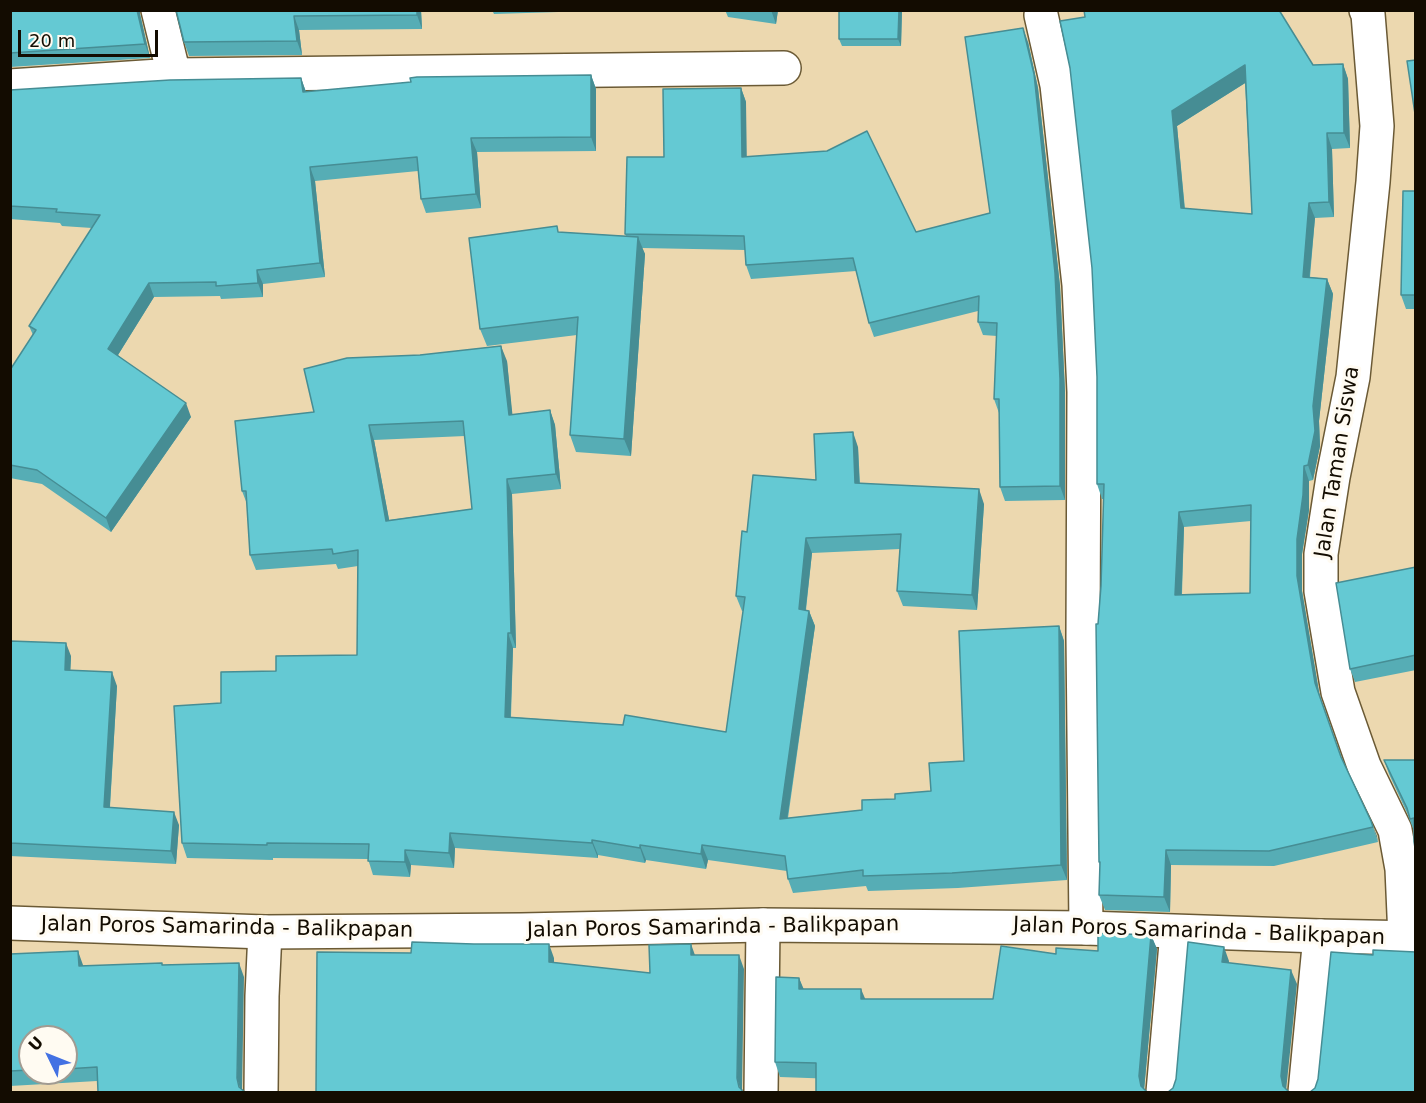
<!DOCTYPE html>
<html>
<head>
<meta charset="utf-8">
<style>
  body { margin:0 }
  #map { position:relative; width:1426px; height:1103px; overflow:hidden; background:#ecd8af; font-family:"DejaVu Sans",sans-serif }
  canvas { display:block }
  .frame { position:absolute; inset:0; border:12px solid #130c01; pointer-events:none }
  .north { position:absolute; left:18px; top:1025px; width:60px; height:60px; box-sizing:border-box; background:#fffbf2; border:2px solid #a19b92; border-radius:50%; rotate:313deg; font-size:16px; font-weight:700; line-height:24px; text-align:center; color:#130c01 }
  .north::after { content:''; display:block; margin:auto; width:21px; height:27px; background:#4371e3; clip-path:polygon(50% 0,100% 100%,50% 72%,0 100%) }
  .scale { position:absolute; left:18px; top:30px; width:140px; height:27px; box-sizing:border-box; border:3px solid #130c01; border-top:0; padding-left:8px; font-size:18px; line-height:21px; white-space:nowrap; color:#130c01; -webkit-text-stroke:4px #fffbf2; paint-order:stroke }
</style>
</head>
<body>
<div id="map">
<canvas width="1426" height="1103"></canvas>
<div class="frame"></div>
<div class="north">U</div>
<div class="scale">20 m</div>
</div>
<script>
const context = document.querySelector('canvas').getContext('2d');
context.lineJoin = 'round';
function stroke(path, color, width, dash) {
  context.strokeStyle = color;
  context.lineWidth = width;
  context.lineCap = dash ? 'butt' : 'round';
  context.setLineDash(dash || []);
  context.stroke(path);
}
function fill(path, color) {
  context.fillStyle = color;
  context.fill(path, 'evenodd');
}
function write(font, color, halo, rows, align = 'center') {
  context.font = font + ' "DejaVu Sans",sans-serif';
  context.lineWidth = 6;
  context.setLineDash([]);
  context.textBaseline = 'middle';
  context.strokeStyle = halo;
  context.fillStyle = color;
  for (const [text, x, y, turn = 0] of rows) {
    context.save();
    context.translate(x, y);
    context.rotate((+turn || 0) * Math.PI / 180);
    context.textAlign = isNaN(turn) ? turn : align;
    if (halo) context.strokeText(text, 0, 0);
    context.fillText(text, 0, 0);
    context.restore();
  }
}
const minor = new Path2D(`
  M158,10l16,65
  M1366,10l2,4 9,112 -4,56 -20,195 -20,100 -12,77v37l17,101 26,74 31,64 7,39 3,69
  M1041,15l16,70 22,200 5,107 -1,245 3,291
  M10,86l164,-11 610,-7
  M261,1092l1,-96 3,-64
  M761,1092l2,-167
  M1163,1092l14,-160
  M1305,1092l15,-156`);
const highway = new Path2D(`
  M10,923l255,9 256,-2 242,-5 323,3 234,8 96,2`);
stroke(minor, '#6b5a35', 36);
stroke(highway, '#6b5a35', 36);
stroke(minor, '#fff', 33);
stroke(highway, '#fff', 33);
fill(new Path2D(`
  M10,10l130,4 10,44 -140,9z
  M176,10h245l1,19 -123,1 3,25 -113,1 -5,-14z
  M492,10h131l-129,4z
  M725,10h53l-2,14 -48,-7z
  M839,10h63l-1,36h-59l-3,-7z
  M1085,17l228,48 30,-1 5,15 2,69 -18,1 2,68 -19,1 -5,59 17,2 6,15 -14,127 1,25 -7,34 -4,1v29l-7,44v37l18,107 22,61 29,62 7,21 -104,24 -103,-1 -1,47 -65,-2 -6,-15 1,-29 -1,-4 -1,-238 3,-38 3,-87h-2l-5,-15v-107zM1245,83l7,131 -67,-5 -8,-83zM1251,521l-1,72 -68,1 2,-67z
  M1028,42l10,46 22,198 5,106v108l-60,1 -5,-14 -1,-74 -5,-14 3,-63 -14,-1 -5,-13v-11l-104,26 -5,-14 -13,-52 -105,8 -5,-14 -1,-15 -103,-2 3,6 -14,202 -55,-4 -6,-17 7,-100 -90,11 -7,-17 79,-97 67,4 -1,-2 39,-77 77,-69 5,14v55l170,75 74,-19z
  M591,75l5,14v62l-119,1 4,56 -55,5 -5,-14 -3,-28 -103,10 10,96 -62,7v13l-42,2 -1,-3 -66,1 -36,58 73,62 -80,115 -69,-48 -32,-6v-108l23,-35 -4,-9 63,-98 -30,-2 -2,-3 -50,-4v-129l291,-12 5,14z
  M1416,191v118h-10l-5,-14z
  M507,361l5,54 38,-5 5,15 6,64 -49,5 4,154h-3l-2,69 215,15 17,-121h-1l-6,-15 11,-64 111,-85 2,36 124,21 -7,106 -74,-4 -6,-15 3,-42 -88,4 -6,57 3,1 6,15 -27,192 74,-8 33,-11 36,-8 33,-30 95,-135 5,15 3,239 -109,8 -90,3 -2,-5 -73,7 -5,-14 -1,-8 -79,-11 -2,9 -60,-9 -1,3 -47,-8v3l-143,-10 -1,20 -43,-3 -1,12 -37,-2 -5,-16 -95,-1v2l-86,-2 -5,-15 39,-140 55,-32 81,-16 1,-89 -20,3 -2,-5 -80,6 -6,-15 -3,-51 -5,-13 72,-79zM465,436l7,73 -83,11 -15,-80z
  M1416,567v103l-61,12 -5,-13z
  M10,641l61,15 -1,14 47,16 -7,121 69,18 -3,39 -166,-8z
  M1384,760h32l-2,71 -6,-16 -19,-41z
  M1151,935l6,14 -13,141 -364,-13 -5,-15 24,-84 4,11 62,10h128l63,-45 42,-3z
  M10,954l73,11v1l80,-1 81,12 -147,104 -87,5zM30,1037h36v36h-36z`), '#56adb5');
fill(new Path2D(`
  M137,10h3v4l10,44 -5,-14z
  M417,10h4l1,19 -5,-14z
  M771,10h7l-2,14z
  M899,10h3l-1,36 -3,-7z
  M294,16l5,14 3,25 -5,-14z
  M1023,28l5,14 10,46 22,198 5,106v108l-5,-14z
  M1343,64l5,15 2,69 -6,-15z
  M1245,65l5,15 -73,46 9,98 -5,-16 -9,-97z
  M591,75l5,14v62l-5,-14z
  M301,78l5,14h-3z
  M741,88l5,14 1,69 -5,-14z
  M1327,133l5,16 2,68 -5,-15z
  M471,138l6,14 4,56 -5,-14z
  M310,167l5,14 10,96 -5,-14z
  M1309,203l6,15 -7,74 -5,-15z
  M638,237l7,17 -14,202 -7,-17z
  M257,270l6,14v13l-5,-14z
  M1327,279l6,15 -14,127 1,25 -7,34 -5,-15 5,-59z
  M149,283l5,14 -41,66 -5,-14z
  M501,346l6,15 7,69 -5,-15z
  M186,403l5,14 -80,115 -5,-14z
  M550,410l5,15 6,64 -5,-15z
  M369,425l5,15 18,95 -6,-14z
  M853,432l5,15 2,51 -5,-15z
  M1304,466l5,15v29l-7,44v37l18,107 -5,-15 -18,-107v-37z
  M507,479l5,15 4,154 -5,-15z
  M979,489l5,15 -7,106 -5,-15z
  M1179,512l5,15 -3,83 -6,-15z
  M806,538l6,15 -8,71 -5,-15z
  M809,611l6,15 -30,208 -5,-15z
  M1059,626l5,15 3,239 -6,-15z
  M508,633l5,15 -3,84 -5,-15z
  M66,643l5,13 -1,27 -5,-13z
  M112,672l5,14 -8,134 -5,-13z
  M174,812l5,13 -3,39 -5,-13z
  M1371,821l6,15 1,6z
  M450,833l5,15 -1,20 -5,-15z
  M592,840l6,15v3l-6,-15z
  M640,845l6,15 -1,3 -5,-15z
  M702,845l6,15 -2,9 -5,-15z
  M405,850l6,15 -1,12 -5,-15z
  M1166,850l5,15 -1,47 -6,-15z
  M1151,935l6,14 -13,141 -3,-4 -2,-10z
  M549,944l5,14v18l-5,-14z
  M691,944l5,14 -5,-3z
  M1224,947l5,14 -2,16 -5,-15z
  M78,951l5,14 1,15 -5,-14z
  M739,955l5,14 -2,121 1,2h-2l-4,-14z
  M239,963l5,14 -2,115h-1l-4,-14z
  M1291,970l6,14 -11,107 -3,-5 -2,-10z
  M799,978l6,14 -6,-3z
  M861,989l6,14 -6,-4z`), '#468d94');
const building = new Path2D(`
  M10,10h127l8,34 -135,9z
  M176,10h241v5l-123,1 3,25 -113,1z
  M839,10h60l-1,29h-59z
  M1084,10h195l34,55 30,-1 1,69h-17l2,69 -20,1 -6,74 24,2 -14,127 2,25 -7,34 -4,1 -1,29 -6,44v37l18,107 26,74 30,64 2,6 -104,24 -103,-1 -2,47 -65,-2 1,-33h-1l-3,-238h2l3,-38 3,-102h-7v-107l-5,-109 -22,-200 -10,-47 25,-4zM1245,65l7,149 -71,-6 -9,-97zM1251,505l-1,88 -75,2 4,-83z
  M1023,28l11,46 21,199 5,106v107l-60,1 -1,-88h-5l3,-76 -19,-1 1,-26 -110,27 -16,-65 -107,7 -2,-29 -119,-2 2,-77h37l-1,-68 78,-1 1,69 85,-6 40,-20 49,101 74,-19 -25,-176z
  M1416,60v54h-1l-8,-53z
  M591,75v62l-120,1 5,56 -55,5 -4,-42 -107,10 10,96 -63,7 1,13 -42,3v-4l-67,1 -41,66 78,54 -80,115 -69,-48 -27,-5v-95l26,-40 -7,-4 71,-111 -44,-3 1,-3 -47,-3v-116l160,-10 131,-2 2,14 108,-10 -1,-4 7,-1z
  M1403,191h13v104h-15z
  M557,226l1,6 80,5 -14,202 -54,-4 8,-118 -98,12 -11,-91z
  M501,346l8,69 41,-5 6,64 -49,5 4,154h-3l-3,84 118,8 2,-10 101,17 19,-135 -9,-1 6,-65 5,1 6,-57 63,5 -2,-46 39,-2 2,51 124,6 -7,106 -75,-4 4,-57 -95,4 -7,71 10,2 -29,208 82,-9v-10l33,-1v-5l36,-3 -2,-28 35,-2 -5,-130 100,-5 2,239 -109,8 -89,3v-6l-75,9 -3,-23 -83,-11 -1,9 -61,-9v3l-48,-8v3l-142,-10 -1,20 -44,-3v12l-37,-1 1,-17 -102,-1v2l-85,-2 -8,-137 47,-3v-31l55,-1v-15l81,-1 1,-105 -25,4 -1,-5 -82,6 -4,-64h-4l-7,-70 79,-9 -10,-43 43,-11 73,-3zM463,421l9,88 -86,12 -17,-96z
  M1416,567v88l-66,14 -14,-86z
  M10,641l56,2 -1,27 47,2 -8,135 70,5 -3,39 -161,-8z
  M1384,760h32v94l-2,-12v-24l-4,1 -3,-11z
  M1098,933l53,2 -12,141 2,10 6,6h-331v-29l-41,-1 1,-85 23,1v11h62v10h132l8,-53 55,8v-6l42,3z
  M412,942l62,2h75v18l101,11 -1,-28 42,-1v11h48l-2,123 2,9 3,3v2h-426l1,-140 94,1z
  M1188,942l36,5 -2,15 69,8 -10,106 2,10 6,6h-121l5,-4 3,-9z
  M1373,950l43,2v140h-106l5,-4 3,-9 13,-127 42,3z
  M78,951l1,15 83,-3v2l77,-2 -2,115 2,9 6,5h-147l-1,-25 -31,2v-32h-36v33l-20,1v-117z`);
fill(building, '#64c9d3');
stroke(building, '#468d94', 1.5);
write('21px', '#130c01', '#fffbf2', [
  ["Jalan Taman Siswa",1338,462,-81],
  ["Jalan Poros Samarinda - Balikpapan",227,928,1],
  ["Jalan Poros Samarinda - Balikpapan",713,928,-1],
  ["Jalan Poros Samarinda - Balikpapan",1199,932,2]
]);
</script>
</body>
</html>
